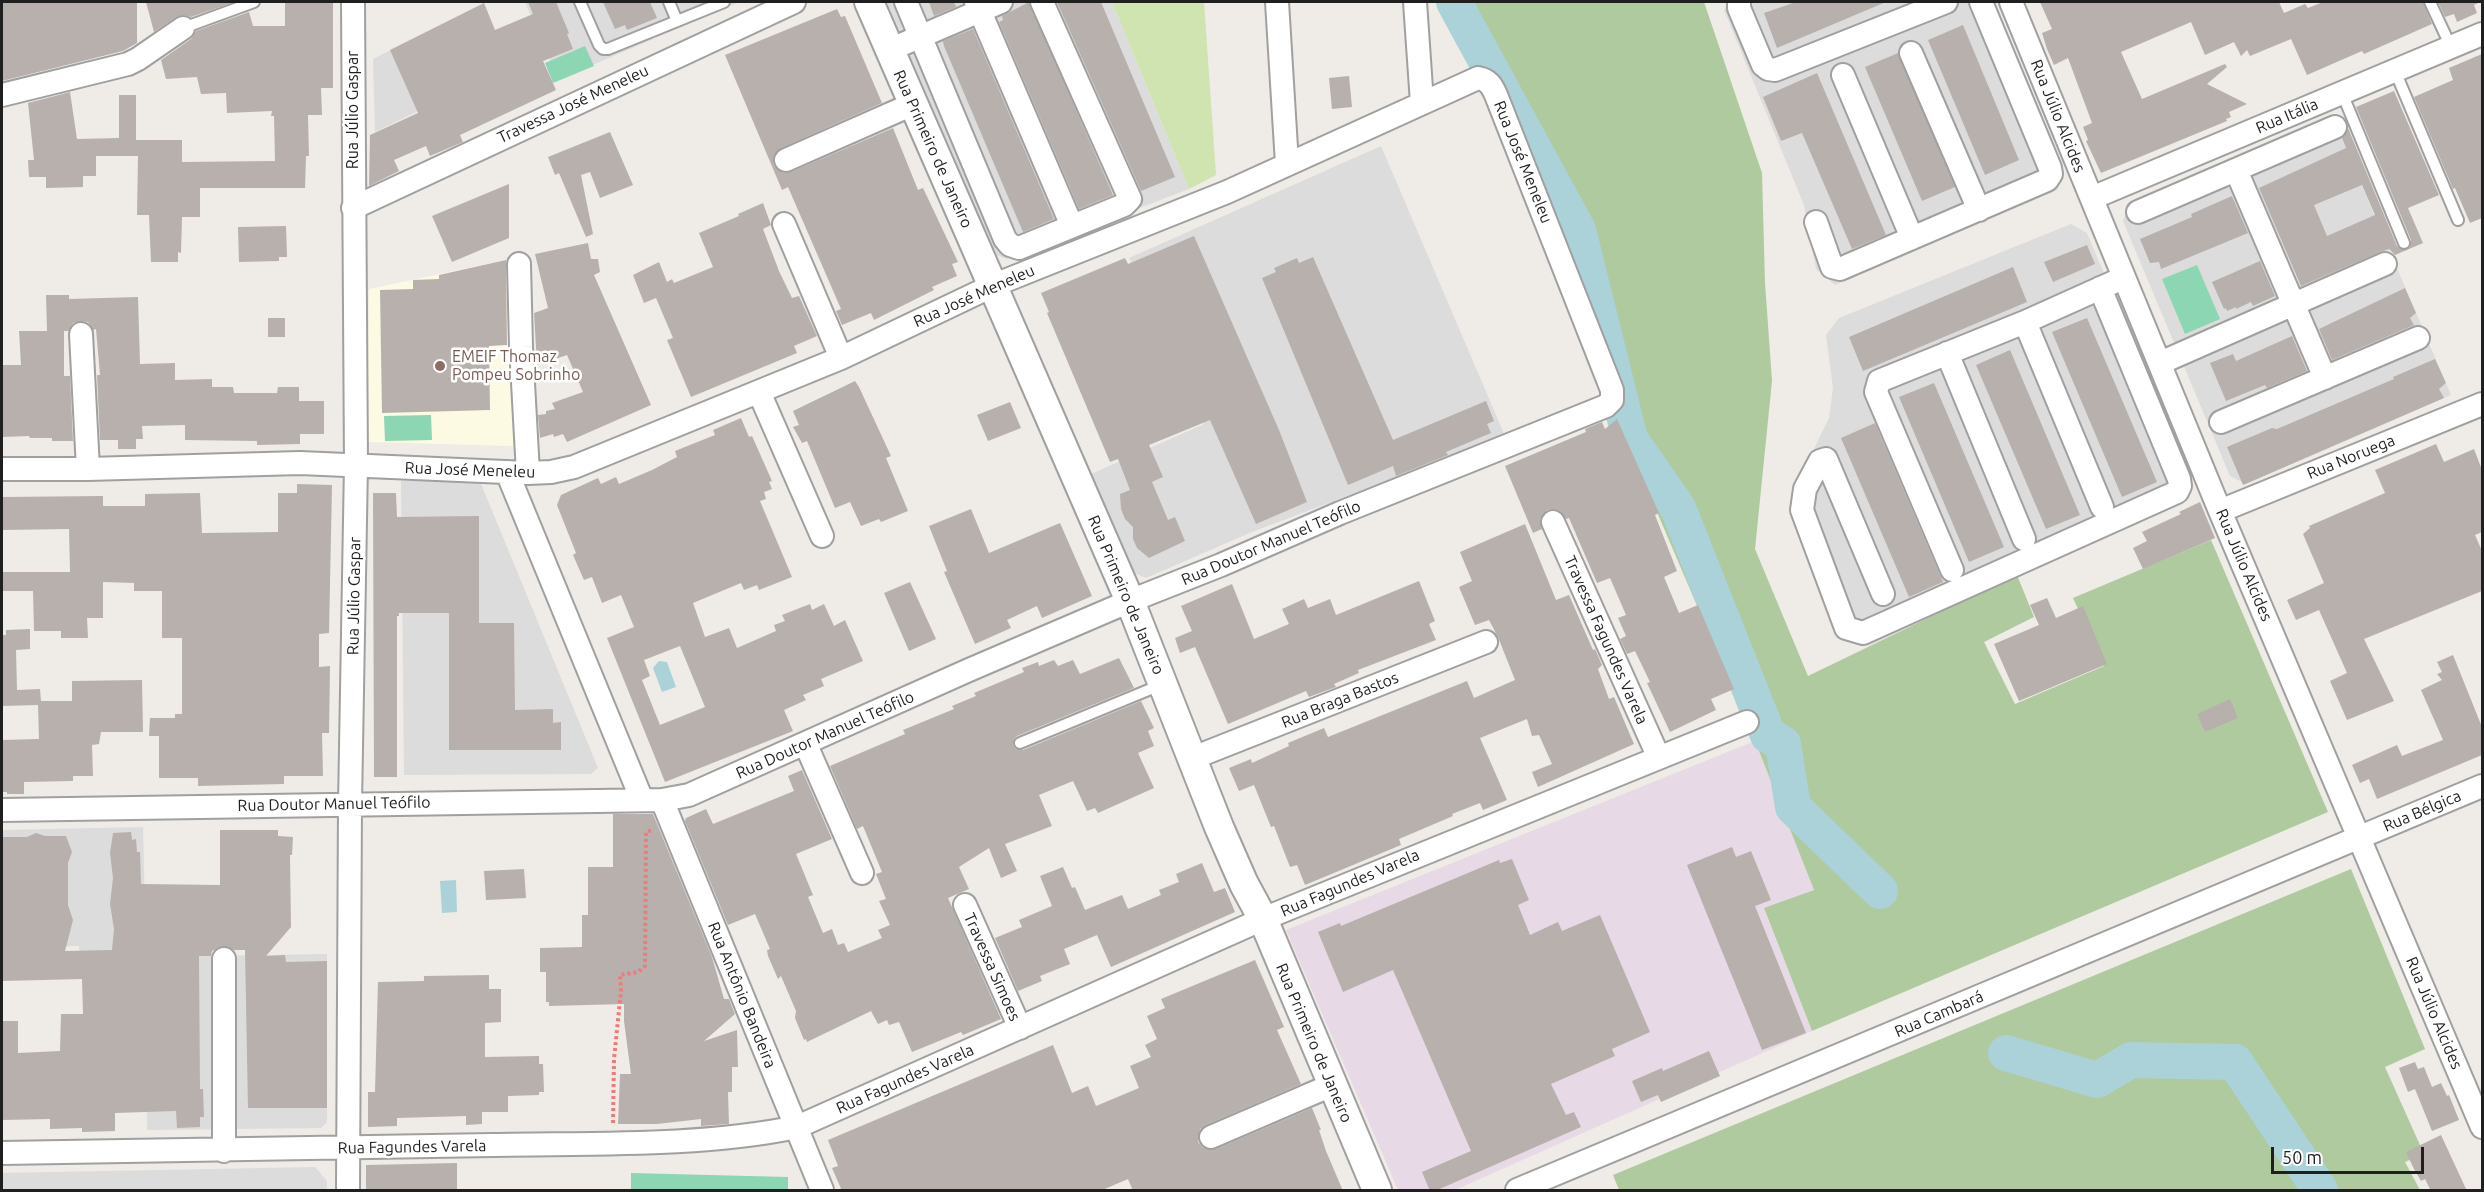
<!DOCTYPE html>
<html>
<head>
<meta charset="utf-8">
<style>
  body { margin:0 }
  #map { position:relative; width:2484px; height:1192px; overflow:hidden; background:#efebe6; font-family:Ubuntu,sans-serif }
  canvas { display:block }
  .frame { position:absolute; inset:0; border:3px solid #1f1f1f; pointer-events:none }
  .scale { position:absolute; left:2271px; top:1147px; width:153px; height:27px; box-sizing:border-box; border:3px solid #1f1f1f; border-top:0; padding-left:8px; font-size:18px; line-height:21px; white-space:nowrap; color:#1f1f1f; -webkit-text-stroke:4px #fff; paint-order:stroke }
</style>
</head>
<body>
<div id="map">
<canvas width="2484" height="1192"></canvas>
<div class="frame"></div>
<div class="scale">50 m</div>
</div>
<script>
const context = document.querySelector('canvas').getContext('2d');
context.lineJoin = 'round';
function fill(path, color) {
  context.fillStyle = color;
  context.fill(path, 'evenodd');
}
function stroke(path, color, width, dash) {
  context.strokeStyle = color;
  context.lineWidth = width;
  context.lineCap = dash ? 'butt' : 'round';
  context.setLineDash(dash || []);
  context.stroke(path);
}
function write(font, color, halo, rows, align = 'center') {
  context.font = font + ' Ubuntu,sans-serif';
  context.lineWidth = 5;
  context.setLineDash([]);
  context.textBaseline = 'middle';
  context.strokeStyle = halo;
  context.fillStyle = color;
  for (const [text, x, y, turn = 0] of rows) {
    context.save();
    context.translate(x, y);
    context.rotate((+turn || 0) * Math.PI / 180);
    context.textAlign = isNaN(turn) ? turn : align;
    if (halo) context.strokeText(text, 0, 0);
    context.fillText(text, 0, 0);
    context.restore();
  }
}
fill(new Path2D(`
  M525,2h214l-181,78z
  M885,2h227l77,187 -182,70 -16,-6z
  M1728,2h262l72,176 -5,12 -222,95 -19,-16 -12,-64 -80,-195z
  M484,3l25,64 -134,65 -2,-73z
  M2333,118l118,277 -205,89 -16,-8 -107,-255 6,-17z
  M1381,146l124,290 -253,96 -106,46 -14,-6 -43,-97 115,-51 -75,-166z
  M2071,224l16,9 106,251 -4,15 -321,147 -29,-16 -43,-144 33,-68 4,-30 -7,-53 13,-17z
  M479,479l119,289 -7,6 -187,1 -3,-294z
  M143,827l3,130 181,-3v168l-6,6 -174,2 -1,-152 -67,1v-33l-77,2v-118z
  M315,1167l12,14v9h-325v-17z`), '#dddcdc');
fill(new Path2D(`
  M1755,741l59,149 -50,19 48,122 -357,159h-57l-112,-260z`), '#e7d9e6');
fill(new Path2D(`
  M511,259l2,187 -146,-4 2,-153z`), '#fcfae2');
fill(new Path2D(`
  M1112,2h92l12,173 -27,14z`), '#cfe4b1');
fill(new Path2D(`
  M1441,2h263l58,171 3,110 7,98 -17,168 53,127 209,-101 17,42 -50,25 31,62 89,-38 -31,-68 138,-58 117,272 -516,219 -48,-123 50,-18 -59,-149 -140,-327 -87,-225z
  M2351,869l74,180 -40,18 39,87 -19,8 15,28h-801l-6,-15z`), '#afca9f');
fill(new Path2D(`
  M585,46l9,20 -41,17 -8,-20z
  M2197,265l23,54 -35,15 -23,-55z
  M431,415l1,25 -47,1 -1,-25z
  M631,1173l157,4v13h-157z`), '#8cd6b3');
fill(new Path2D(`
  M659,661l8,1 9,25 -14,5 -9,-24z
  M456,880l1,32 -15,1 -2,-32z`), '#abd2d8');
stroke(new Path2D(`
  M1454,2l124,228 52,209 48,69 90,227 15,9 10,63 87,84
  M2006,1053l91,27 34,-20 104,2 85,128`), '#abd2d8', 36);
fill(new Path2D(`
  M2,2h135v41l-14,8 -121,30z
  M146,2h88l-43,15 -8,-2 -7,2 -22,15z
  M285,2h48v86h-12l1,27h-14l1,41h-3l-1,32h-105v29h-18l-1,36 -3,-1v10h-27l-2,-47h-12l1,-59h-42v20h-13v11l-37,1v-11h-17l-1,-17h6l-6,-57 42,-11 7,47 42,-1v-43h17v45h46v22l93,-1 -1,-45h-3l1,-5 -45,2 -1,-20 -25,1 -4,-17 -31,2 -5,-19 30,-21 5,-8 53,-19 4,14h32z
  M528,2h28l13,31 -2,1 6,15 -30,12 13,29 -96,45 3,7 -33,14 -4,-10 -32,14 5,11 -30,15 1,-51 48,-22 -28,-63 94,-47 11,27 38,-16z
  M603,2h47l7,16 -30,12 -2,-5 -10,4z
  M929,2h25l2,5 -22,9z
  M1029,2l84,193 -34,14 -80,-187 4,-2 -1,-4z
  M1057,2h44l74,175 -34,14z
  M1796,2h90l-109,46 -13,-35z
  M2040,2h239l5,11 21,-9 3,4 15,-6h100l9,22 -68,30 -2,-3 -55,24 -16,-36 -41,17 -3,-6 -6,6 -7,-14 -29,13 -14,-33 -70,30 21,47 83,-35 2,3 -20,17 40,20 -18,8 2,5 -5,2 1,2 -126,52 -15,-32 2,-1 -5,-13 9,-4 -24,-65 -14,7 -7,-16 -5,-16 10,-4z
  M2438,2h42l-6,3 3,8 -20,9 -3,-8 -9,3z
  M837,9l4,8 4,-1 37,87 -101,45 -8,10 1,8 10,7 7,-1 102,-44 25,62 5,-2 35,74 -6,2 5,12 -25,11 2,3 -60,30 -3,-7 -29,12 -6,-14 5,-2 -53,-122 -6,3 -57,-135z
  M1963,25l56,135 -34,15 -57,-135z
  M973,29l81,190 -31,13 -79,-186 -1,-5z
  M1898,53l57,134 -33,14 -57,-134z
  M2482,54v164l-12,5 -15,-35 -2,1 -39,-92 39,-17 -4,-12z
  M1817,73l69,162 -34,14 -50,-116 -21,8 -18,-44z
  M1349,76l3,31 -20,2 -3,-31z
  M2394,91l45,104 -31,13 15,35 -28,12 -6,-6 -9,3 -79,34 -42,-98 87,-40 -4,-10 6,-10 49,118 7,4 6,-3 1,-7 -55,-133zM2362,185l13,30 -48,21 -13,-31z
  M610,132l23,53 -33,13 -10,-26 -9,3 12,59 -7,3 -27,-64 -4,2 -7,-18z
  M509,184v54l-57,24 -20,-46z
  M2232,196l16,37 -87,36 -2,-7 -9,1 -10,-24 52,-22 -1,-3z
  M763,203l8,22 -8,4 16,42 13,27 7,-2 18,40 -23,10 3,7 -106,44 -24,-57 6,-2 -17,-40 -12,5 -11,-28 26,-13 8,20 5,-3 2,4 39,-16 -14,-34 40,-17 -1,-2z
  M286,226l1,31h-8v4l-40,1 -1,-35z
  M1194,236l85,194 28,72 -51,22 -46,-104 -61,25 14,32 -11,5 16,38 7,-3 10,24 -36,17 -12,-10 -4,-9v-12l-8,-8 -4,-10 -1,-15 10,-4 -12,-31 -8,3 -63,-149 2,-1 -8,-19 84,-35 3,6z
  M588,243l3,16h7l2,13 -6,3 57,130 -84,37 -4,-8 -9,3 -1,-3 -13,4 -2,-23 8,-1v-3l9,-2 -3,-6 31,-11 -16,-37 -30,10 -3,-52 14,-5 -13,-54z
  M2087,245l8,19 -42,18 -9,-20z
  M1313,257l80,183 93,-39 8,20 -7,3 4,9 -45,19 2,3 -52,21 -3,-10 -45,19 -86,-207 14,-6 -2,-4 23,-10 2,5z
  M506,260l1,85 -18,1 1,64 -108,3 -2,-123 33,-1v-9l26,-1v-4z
  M2260,261l15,35 -22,10 -2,-4 -15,7v-2l-9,4 -1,-3 -2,1 -12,-27z
  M2013,267l14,35 -164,69 -14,-34z
  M2405,288l11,25 -6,5 4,7 -82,35 -13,-31z
  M46,295h23v4l69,-2 2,67 35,-1v17l37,-1v8h21l1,6h43l1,-6h21v14h25v33h-24v10l-43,1v-4l-72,-1v-15l-43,1 1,13h-7v10h-18v-9h-18l-3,-65h3l-4,-46 -3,1 -5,-8 -7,-1 -8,2 -5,8h-4v45h6l3,65h-21v-3h-22l-1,-2 -27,1v-72h19l-2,-34h28z
  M268,318h17v19h-17z
  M2087,318l70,164 -35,15 -70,-165z
  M2292,336l15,35 -40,17 -2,-3 -39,16 -16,-38 23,-9 3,7z
  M2010,350l70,165 -34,14 -70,-164z
  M2435,359l11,24 -7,6 5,9 -201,87 -16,-38 45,-19 5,1 117,-50 -1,-2z
  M855,381l4,6 32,69 -5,2 22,53 -27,11 -2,-3 -18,7 -11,-24 -15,6 -28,-67 -5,2 -9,-16 6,-2 -6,-14z
  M1934,383l70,164 -35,15 -70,-165z
  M1010,402l11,26 -33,13 -11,-26z
  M741,418l8,19 3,-1 20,45 -3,1 3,7 -8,3 2,7 -6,2 32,76 -33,13 -2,-5 -13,5 -3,-7 -48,20 12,34 24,-9 8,20 39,-17 -2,-6 11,-4 -3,-6 28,-11 2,6 12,-6 10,22 11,-6 18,41 -42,18 3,7 -21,9 3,5 -22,10 9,21 -128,51 -58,-144 27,-11 -13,-32 -19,8 -10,-26 -8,3 -11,-25 3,-2 -19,-48 4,-10 37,-17 3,6 15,-7 3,7 33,-14 25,-13 -2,-6 40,-16 -2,-5zM680,646l25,61 -45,18 -18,-45 8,-4 -6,-16z
  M1617,419l42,94 -4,2 22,56 -13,6 15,36 19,-8 36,84 -23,10 5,11 -46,22 -23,-49 3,-1 -15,-31 -8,3 -7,-15 6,-3 -8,-18 8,-3 -16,-37 -13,5 -28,-65 -3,1 -6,-8 -6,-2 -7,1 -7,10 2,9 -9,4 -28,-67 81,-34 -1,-3 17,-7 3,7z
  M1875,423l68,159 -34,15 -68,-159z
  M2436,444l8,18 30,-13 8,21v62l-7,3 7,16v40l-118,48 30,62 -47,19 -17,-39 17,-8 -28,-63 -23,10 -9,-20 37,-17 -21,-49 7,-6 -1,-2 76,-33 -10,-23z
  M297,484l35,1 -3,148 -10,1v33l11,-1 -1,67h-7l1,43h-39v8l-86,2v-8h-39v-42h-10l1,-18h25v-4h7v-76h-20v-47h-28v-8l-31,-1v36h-16l1,20h-27v-7h-27l-1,-40h-31v-19h68l-1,-43 -67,1v-33l101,-1v10h42v-12l55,-1 2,40 76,-1v-39h19z
  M373,493h23l1,24 82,-1v107h35l1,87 38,-1v14l8,-1v28h-112v-137h-50v3h-2v161h-23z
  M2200,502l15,36 -72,31 -10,-21 14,-7 -5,-9 39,-18 -2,-2z
  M971,509l18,44 71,-30 32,73 -50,22 -5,-12 -30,14 4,8 -36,16 -31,-72 3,-1 -18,-45z
  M1525,524l31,76 13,-5 24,55 2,-1 7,16 -4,4 11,30 5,-2 20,47 -96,43 -6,-15 20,-8 -13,-29 -7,1 -5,-17 -47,19 27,62 -24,10 -3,-7 -28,11 1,2 -54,23 2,6 -96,40 -8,-20 -7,2 -16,-41 -3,1 -17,-42 -15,6 -10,-23 22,-9 1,4 37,-17 -1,-3 36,-15 4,9 139,-56 7,17 41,-18 -17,-43 -9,-17 -14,5 -16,-38 13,-6 -12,-29z
  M1419,581l16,40 -6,3 7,16 -78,30 1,3 -25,11 2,3 -27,10 -3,-6 -78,33 -33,-77 -15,6 -5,-15 17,-7 -11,-25 51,-22 22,55 35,-15 -7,-15 22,-10 4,9 22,-9 6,16z
  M910,582l26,57 -27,12 -25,-58z
  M2047,598l9,20 27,-12 24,58 -88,37 -25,-57 45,-19 -9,-20z
  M30,629v20l-14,1 1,40 23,-1 1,12h31v-20l70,-1 1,52h-42l-2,12 -7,1 1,31h-20v5l-49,1v12h-17v-2h-5v-52l37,-1 -1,-34 -36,1v-71h4v-5z
  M2453,655l29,72v28l-105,44 -8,-20 -9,4 -8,-18 45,-20 5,11 41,-16 -22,-50 21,-10 -5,-6 5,-2 -5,-10z
  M1119,658l15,30 -117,48 -3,3 -1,6 3,4 7,1 118,-49 13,27 -6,3 6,15 -16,7 16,35 -56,25 -3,-5 -8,3 -14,-30 -34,14 13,31 -47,18 12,27 -16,7 -12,-30 -30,19 10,22 -21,9 53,121 -38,16 -2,-3 -49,20 -13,-30 -10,3 -2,-5 -9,4 -7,-13 -64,31 -1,-3 -2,1 -9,-22 1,-7 -15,-35 -3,3 -10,-23 -1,-6 3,-1 -15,-35 -27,11 -43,-104 1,-3 20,-9 7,15 81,-33 -6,-15 14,-6 30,69 -36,15 17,41 -5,2 15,36 9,-4 6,16 6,-2 4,9 34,-14 -4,-8 12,-5 -11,-24 7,-2 -10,-25 6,-2 -19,-46 -6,3 -27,-63 75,-32 -2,-4 51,-21 -2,-3 24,-10 -2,-3 50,-21 -2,-4 16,-6 1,4 15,-6 4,6 15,-6 7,14z
  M2230,699l8,19 -33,14 -8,-18z
  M613,814h40l59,143 12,42h5l6,15 -31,27 33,-11 1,37h-6v25h-4l1,32 -28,2v-7l-44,5h-39l2,-50h11l-7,-53v-17l-75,2v-4h-3v-30h-6v-24l42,-1v-32h6v-48h25z
  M220,830h58v6l15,1 -1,18h-2l1,72 -25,29 19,-1 1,7 41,-1v147h-79l-3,-158h-11l-11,-4 -11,5 -1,5h-12l1,133h3l1,28h-4v10l-23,1 -1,-17 -61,2v18l-33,1v-4l-32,1v-10l-48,1v-99h16v32l42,-2 1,-37h22l-1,-35 -80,2v-144h25l9,-4 9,3h21l6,16 -4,11v42l5,15 -8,31 47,-1 2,-21 -4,-25 3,-26 -3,-25 3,-20 18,-1 1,8 4,-1 1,13h3l1,32 79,1z
  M1732,847l4,10 15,-6 20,49 -16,6 51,127 -44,17 -75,-185z
  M1512,859l17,41 -11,5 12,30 28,-13 4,9 38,-16 50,117 -38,17 3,7 -64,28 15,31 8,-3 7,15 -146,64h-5l-8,-19 49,-21 -78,-181 -50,22 -25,-60 22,-9 1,3 158,-66 1,3z
  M1202,863l12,29 11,-4 10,24 -124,55 -14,-32 -33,14 6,15 -30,12 2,5 -24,10 -23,-53 27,-11 -3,-7 33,-14 -12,-30 23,-9 9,21 3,-1 10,23 37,-15 6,14 33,-14 -2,-5 20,-8 -3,-8z
  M524,869l2,29 -40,2 -2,-29z
  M1255,960l29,67 -7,3 24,54 -95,41 -6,4 -2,13 5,6 13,1 96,-41 9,22h-2l7,21 17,40h-210l-5,-12 -28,12h-258l-10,-23 6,-2 -10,-26 225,-95 19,48 16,-7 8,20 43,-18 -9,-22 21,-9 -6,-12 12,-6 -10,-23 18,-8 -4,-9z
  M489,975v14h12v33l-16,1v34l54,-1v8h4l1,28h-5v3l-31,1v16h-26v12l-16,1v-9l-69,2v8l-29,1v-35h7l3,-110 46,-1v-5z
  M1709,1051l11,25 -59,26 -3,-7 -17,7 -9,-21 30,-13 1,3z
  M2415,1062l3,7 6,-2 8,20 9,-4 6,13 2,-1 10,25 -27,11 -17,-42 -7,3 -9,-24z
  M2441,1135l19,41 7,15h-36l-6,-12 -4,2 -7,-12 -8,-17z
  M457,1163v28h-91v-26z`), '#b8b0ac');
const service = new Path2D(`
  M580,2l19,43 4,4h5l116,-47
  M669,2l8,19
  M2430,2l21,45
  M183,28l71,-26
  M2395,71l63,149
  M2342,93l62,150
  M1020,743l143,-59`);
const minor = new Path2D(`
  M906,2l99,237 5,6 9,3 105,-43 6,-6 -88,-197
  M976,2l96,224
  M1277,2l10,162
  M1415,2l7,101
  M1739,2v6l24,57 5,4 7,1 171,-68
  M2011,2l209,509 262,616
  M889,50l112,-48
  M1911,53l68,157
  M1843,75l69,163
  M2,95l126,-31 10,-5 45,-31
  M786,160l127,-56
  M2236,170l89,208
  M2092,198l390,-164
  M353,208l441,-206
  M2138,212l197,-85
  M1816,222l16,45 8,2 207,-89 4,-6 -1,-6 -69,-166
  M784,224l57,134
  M519,264l2,83 7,126
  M2025,322l77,185
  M81,334l7,135
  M1947,353l77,186
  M2160,363l225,-99
  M759,392l63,144
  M2221,422l197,-84
  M2,469h86l212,-6 228,10 23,-1 23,-5 267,-109 151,-72 235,-94 251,-114c11,2 14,8 18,17l116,295v10l-6,6 -266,107 -119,52 -91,36 -161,69 -280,125 -27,5 -660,10
  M507,472l135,328
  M2220,511l262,-107
  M1553,522l106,236
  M1952,570l-76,-178 3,-11 146,-59 89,-40
  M1883,594l-57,-135 -6,2 -15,28 -3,21 44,118 17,5 314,-141 3,-6 -1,-7 -79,-191
  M806,745l56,128
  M1193,758l293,-116
  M662,800l160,390
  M965,905l55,123
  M224,959v192
  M1211,1137l121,-52
  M2,1153c163,-2 327,-4 491,-8 98,-2 207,2 304,-18l466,-208 484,-197
  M348,1190l2,-386 6,-340 -3,-462
  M1517,1190l965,-404`);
const tertiary = new Path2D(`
  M869,2l261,599 89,226 25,57 19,35 114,271`);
stroke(service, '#a0a0a0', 14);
stroke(minor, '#a0a0a0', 26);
stroke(tertiary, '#a0a0a0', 32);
stroke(new Path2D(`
  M613,1123l1,-64 7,-68 -1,-16 18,-3 7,-6 1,-134 6,-2`), '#ed7b7a', 4, [3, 3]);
stroke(service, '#fff', 10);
stroke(minor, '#fff', 22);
stroke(tertiary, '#fff', 28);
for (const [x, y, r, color] of [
  [440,366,6,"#8d6e63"]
]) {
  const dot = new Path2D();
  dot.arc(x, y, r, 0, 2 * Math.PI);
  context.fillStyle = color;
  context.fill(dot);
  stroke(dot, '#fff', 2);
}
write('16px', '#1f1f1f', '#fff', [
  ["Travessa José Meneleu",573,104,-25],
  ["Rua Júlio Gaspar",353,110,-90],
  ["Rua Júlio Alcides",2058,116,68],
  ["Rua Itália",2287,116,-23],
  ["Rua Primeiro de Janeiro",933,149,66],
  ["Rua José Meneleu",1523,162,68],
  ["Rua José Meneleu",974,296,-24],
  ["Rua Noruega",2351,457,-22],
  ["Rua José Meneleu",470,470,2],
  ["Rua Doutor Manuel Teófilo",1271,543,-23],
  ["Rua Júlio Alcides",2244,565,67],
  ["Rua Primeiro de Janeiro",1126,595,67],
  ["Rua Júlio Gaspar",354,596,-89],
  ["Travessa Fagundes Varela",1606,640,66],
  ["Rua Braga Bastos",1340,700,-22],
  ["Rua Doutor Manuel Teófilo",825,735,-24],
  ["Rua Doutor Manuel Teófilo",334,804,-1],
  ["Rua Bélgica",2422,811,-23],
  ["Rua Fagundes Varela",1350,883,-23],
  ["Travessa Simoes",992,967,66],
  ["Rua Antônio Bandeira",742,995,68],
  ["Rua Júlio Alcides",2434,1013,67],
  ["Rua Cambará",1939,1014,-23],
  ["Rua Primeiro de Janeiro",1314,1043,67],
  ["Rua Fagundes Varela",905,1079,-24],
  ["Rua Fagundes Varela",412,1147,-1]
]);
write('16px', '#785e54', '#fff', [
  ["EMEIF Thomaz",452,357],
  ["Pompeu Sobrinho",452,375]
], 'left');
</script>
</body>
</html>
